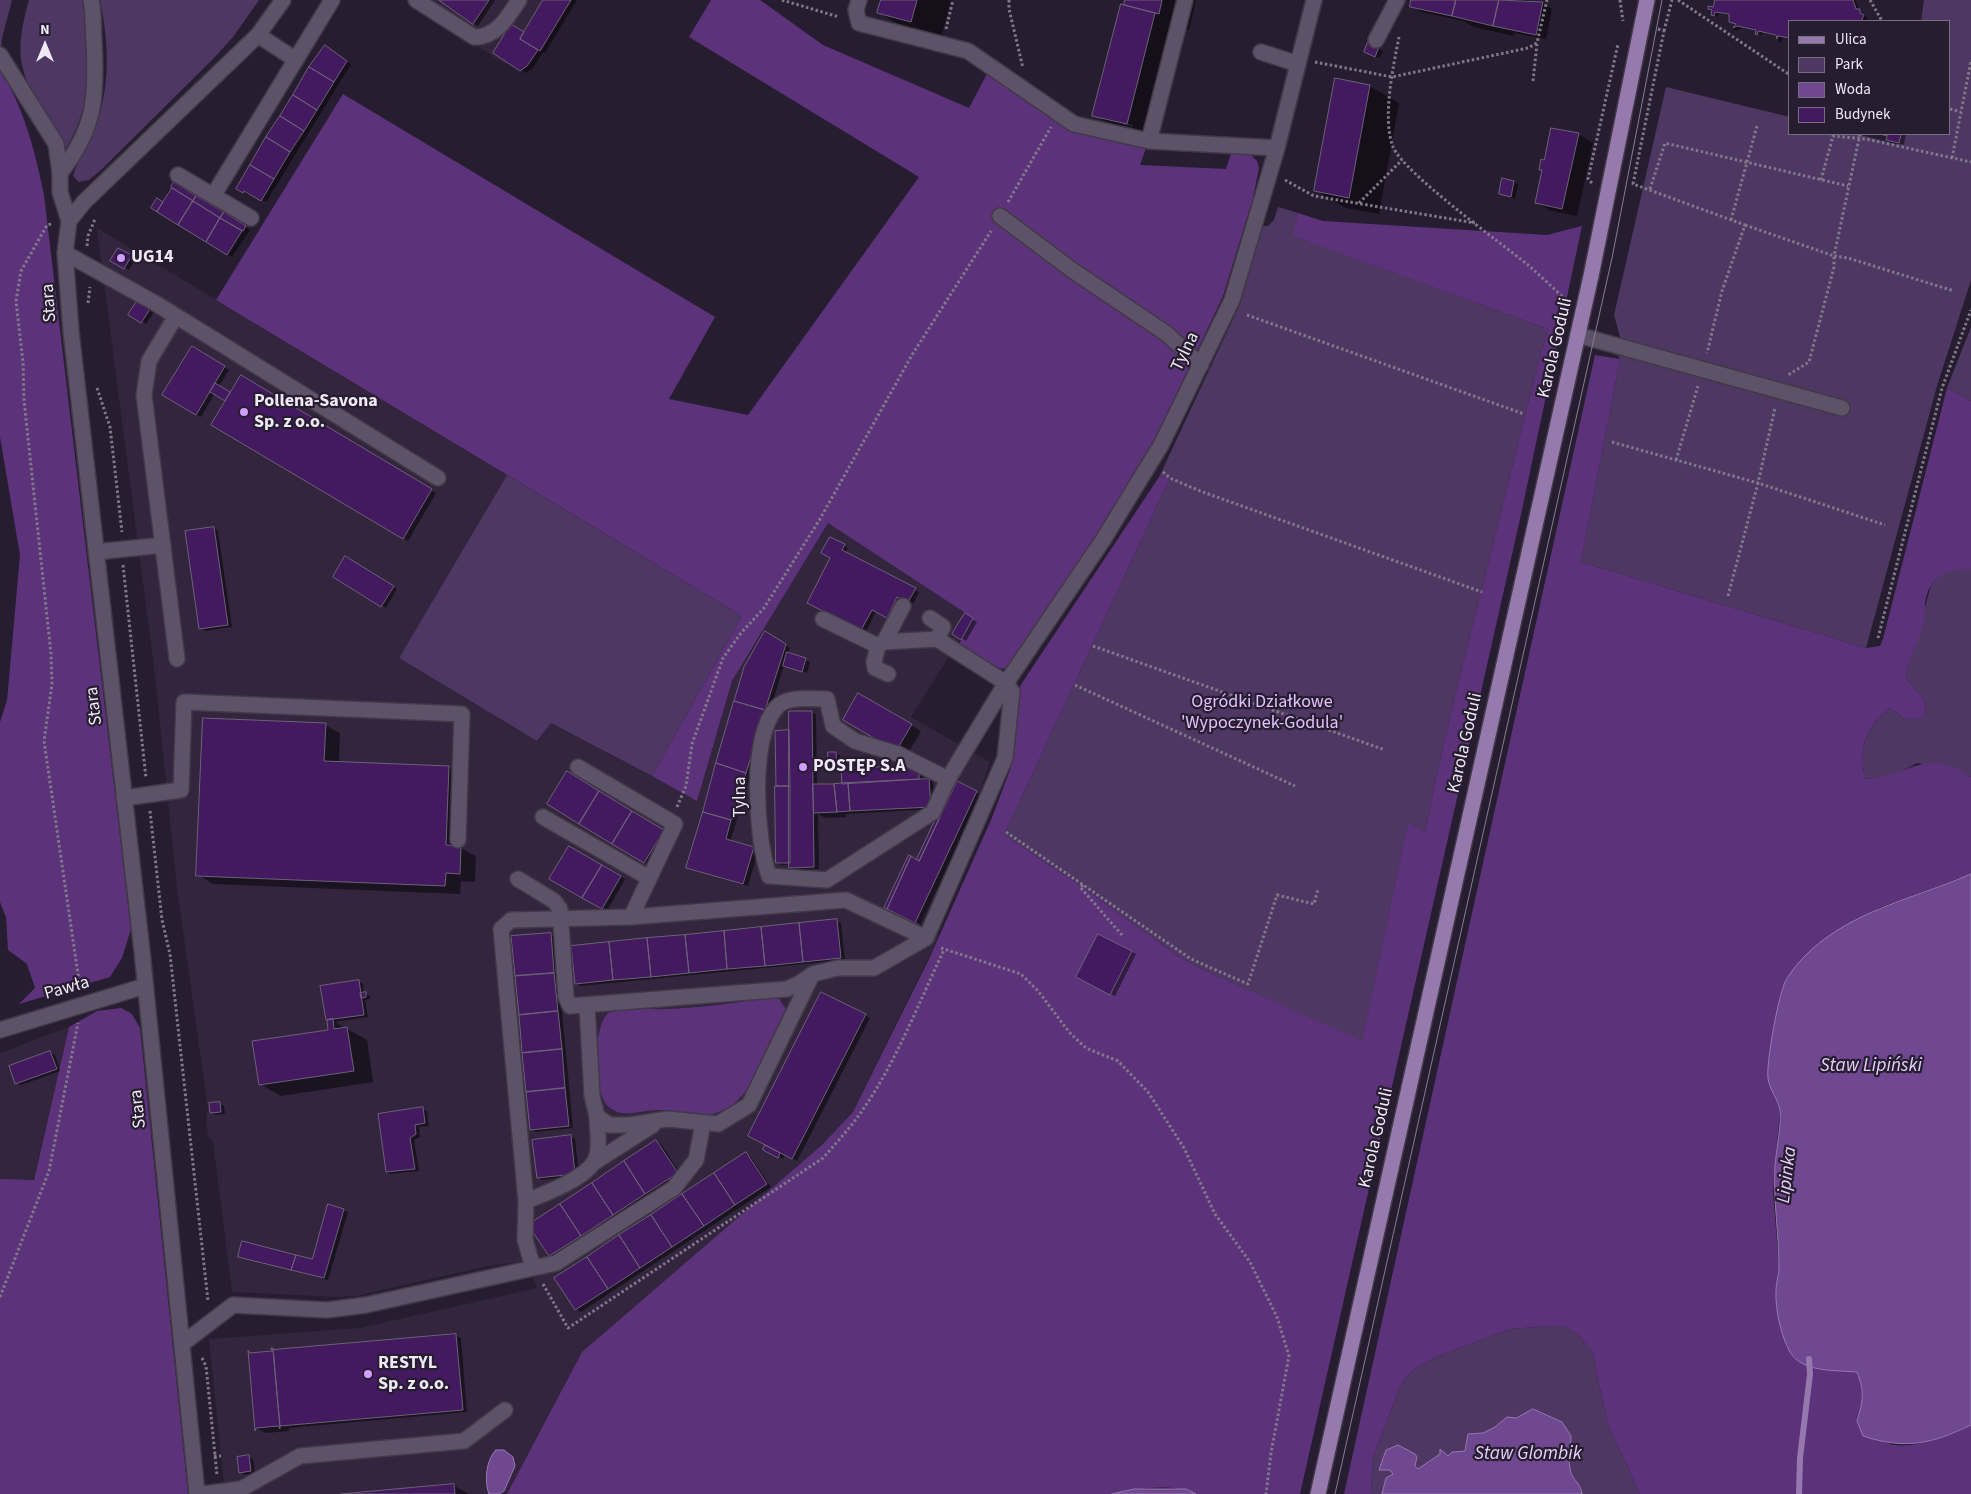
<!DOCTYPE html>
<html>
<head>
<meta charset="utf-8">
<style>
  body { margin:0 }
  #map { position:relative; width:1971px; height:1494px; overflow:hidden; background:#271d30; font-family:"Source Sans 3",sans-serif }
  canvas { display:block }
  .legend { position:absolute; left:1788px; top:20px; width:162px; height:115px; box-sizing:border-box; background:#271d30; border:1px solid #776f7f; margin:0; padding:6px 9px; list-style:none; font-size:15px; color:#efe9f5 }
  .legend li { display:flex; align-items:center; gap:10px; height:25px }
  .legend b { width:25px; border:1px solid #776f7f }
  .north { position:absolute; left:20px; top:20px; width:50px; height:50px; -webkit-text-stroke:4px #271d30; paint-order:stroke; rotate:0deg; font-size:14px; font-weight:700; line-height:20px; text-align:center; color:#efe9f5 }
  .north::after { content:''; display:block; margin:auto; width:18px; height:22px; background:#efe9f5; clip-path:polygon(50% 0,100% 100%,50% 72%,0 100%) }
</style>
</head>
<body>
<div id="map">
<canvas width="1971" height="1494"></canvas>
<ul class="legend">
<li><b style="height:6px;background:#967aae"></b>Ulica</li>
<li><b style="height:14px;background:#4e3762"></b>Park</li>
<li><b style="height:14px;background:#704791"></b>Woda</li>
<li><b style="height:14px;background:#43195f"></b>Budynek</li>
</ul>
<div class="north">N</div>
</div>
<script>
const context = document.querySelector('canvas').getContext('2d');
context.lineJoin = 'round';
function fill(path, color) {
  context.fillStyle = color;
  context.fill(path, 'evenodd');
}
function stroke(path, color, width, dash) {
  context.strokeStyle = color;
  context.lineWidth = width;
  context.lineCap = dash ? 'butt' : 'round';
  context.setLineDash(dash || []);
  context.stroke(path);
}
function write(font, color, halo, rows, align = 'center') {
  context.font = font + ' "Source Sans 3",sans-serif';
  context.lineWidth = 4.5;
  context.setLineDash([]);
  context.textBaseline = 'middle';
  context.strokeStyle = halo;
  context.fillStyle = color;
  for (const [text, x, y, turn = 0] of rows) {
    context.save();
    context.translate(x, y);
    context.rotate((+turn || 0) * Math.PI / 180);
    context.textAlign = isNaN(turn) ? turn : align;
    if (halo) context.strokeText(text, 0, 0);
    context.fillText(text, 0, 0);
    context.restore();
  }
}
fill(new Path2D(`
  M407,0h136l-38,64z
  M97,228l410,247 -108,183 138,83 14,-18 146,77 35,-119 96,-158 145,95 -62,99 79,45 -15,44 -56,120 20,10 -86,176 -31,33 -240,207 -75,142h-282l-16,-155 151,-11 177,-40 -13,-27 -40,6 -128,29 -18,1 -106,-5 -19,-151 -5,-4 -2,-21 2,-7 -31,-221 -22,-213z
  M69,1027l-36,154 -33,-2v-126z`), '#32253d');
fill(new Path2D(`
  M0,0h12l-10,38 -2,32z
  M29,0h53c12,57 11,118 -27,164 -8,-34 -23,-62 -32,-95 -6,-21 0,-49 6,-69z
  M100,0h159l-26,37 -19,21 -112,111 -13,11 -10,2 -6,-6c5,-17 15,-30 21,-46 17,-41 15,-87 6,-130z
  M1924,0h47v280l-34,106 -71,262 -285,-86 39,-203 -3,-5 3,-17 -6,-22 52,-228 124,30v17h67l42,11 2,-11h49v-113h-29z
  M1278,207l20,6 -4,23 254,93c-25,87 -44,176 -67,264 -20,80 -41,159 -56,240l-17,-9 -46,218 -163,-74 -21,-12 -97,-70 -77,-51 166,-357 -11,-1 81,-173 21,-78h7l6,-6z
  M1971,327v74l-24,-13z
  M507,475l235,141 -90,160 -101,-53 -14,18 -138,-83z
  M1953,569h18v208l-5,-3 -49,-11c-17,10 -33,15 -52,16 -6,-33 -1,-50 25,-71l16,11 19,-2c3,-22 -8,-23 -19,-39l1,-17 8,-16 16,-60 8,-10z
  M1550,1326h14l13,8 15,16 16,75 32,69h-269l2,-37 27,-70 6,-10 11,-10 19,-10 74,-28z`), '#4e3762');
fill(new Path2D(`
  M711,0h49l63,45 146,63 20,-38 83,58 74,20 -6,17 86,4 6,-18 18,3 7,7 2,7 -6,30 -30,98 -78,164 -62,103 -75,105c-17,4 -36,-14 -50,-22l15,-28 -145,-95 -96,158 -35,120 -45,-25 90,-160 -526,-316 127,-206 372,223 -46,82 79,16 171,-238 -230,-140z
  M0,69c24,40 35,81 44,126l87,734 -9,29 -12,19 -91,27 16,-16 -8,-24 -19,-14 -2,-33 -6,-15v-180l7,-21 13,-146 -20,-118z
  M1298,213l25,8 224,14 35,-9 -62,293 -220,975h-104c-24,-11 -59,-6 -84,0h-605l75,-142 240,-207 31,-33 76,-153 62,-139 19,-50 3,-16 1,-55 8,-16 137,-206 11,1 -166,357 77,51 97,70 21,12 163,73 46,-218 17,10c15,-81 36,-160 56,-240 23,-88 42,-177 67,-264l-255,-93z
  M1595,355l25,4 -39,203 285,86 14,-2 3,-7 64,-251 24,13v168c-26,0 -42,7 -46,35 0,8 0,16 -2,23 -6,18 -16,32 -17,51 11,16 22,17 19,40l-19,1 -16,-11c-26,21 -31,38 -25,71 46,-3 61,-33 106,-2v97l-92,34 -65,41 -28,30 -6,18 -12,81 12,32 -7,82 6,76 -3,23 34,76 47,5c8,20 6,29 0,49 9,7 18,16 28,21 22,11 65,-7 86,-17v69h-331l-32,-69 -16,-75 -15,-16 -13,-8h-14l-40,3 -74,28 -19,10 -11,10 -6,10 -27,70 -2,37h-27z
  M765,999h14l7,10c-9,27 -29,74 -50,93 -8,8 -20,12 -31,13 -14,2 -31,-4 -45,-5 -18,-1 -36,10 -51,-3 -16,-12 -17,-85 1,-95 11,-6 42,-2 56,-3 33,-1 66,-6 99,-10z
  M121,1008l11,6 8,14 48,466h-188v-315l34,1 35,-153 28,-16z`), '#5c337b');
const water = new Path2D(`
  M1971,874v551c-40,19 -65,25 -108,11l-6,-15c6,-20 8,-29 0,-49 -20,-2 -55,1 -67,-20 -9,-16 -15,-43 -14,-62 0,-7 3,-15 3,-22 0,-34 -6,-68 -4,-102 1,-14 7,-45 5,-56 -2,-11 -11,-21 -12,-32 -2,-15 11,-88 19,-100 42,-63 119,-76 184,-104z
  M1533,1409l29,13 9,14c0,13 -4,24 0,37 3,8 10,11 11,21h-200l4,-16 7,-4 -3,-4h-11l7,-20 12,-5 17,9 2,3 -2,9 3,3 22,-15v-5l8,7 4,-4 13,-1 3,-17 15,-1 12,-6 12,-10 9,1z
  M496,1450h8l9,7 2,9 -11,25 -5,3h-10c-5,-12 -3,-35 7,-44z
  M1135,1489h51l10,5h-84z`);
fill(water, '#704791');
stroke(water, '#9678af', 1);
fill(new Path2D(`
  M440,0h55l-17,26z
  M545,0h32l-32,53 -2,-1 -11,17 -6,4 -32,-20 18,-27 13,8z
  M882,0h69l-10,38 -32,-8 -30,-17z
  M1126,0h70l-7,30h-4l-28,111 -33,-9 -30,-17zM1124,122l9,3v2l-9,-2z
  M1413,0h113l17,3 9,6 -6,30 -32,-6 -1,3 -39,-9 -11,-6 -42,-9 -10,-6z
  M1716,0h139l4,10 9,9 -2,2h-76v18l-7,-2 -2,6 -3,-2 -1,-5 -14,-3 -1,3 -5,-5 -15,-3 -6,3 -4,-2 5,-5 -8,-4 1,-5 -11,-2 -1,4 -6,-3z
  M1369,44l14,7 -4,7 -9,-4z
  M325,46l26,18 -85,138 -17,-9 -1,2 -4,-3 -6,-6z
  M1369,86l30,17 -20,111 -33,-6 -30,-17z
  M1578,134l15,9 -16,73 -26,-5 -15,-9 7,-31 -3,-2 5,-7z
  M1875,134h31l-2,11 -12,-3 -5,-3 1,-2z
  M1514,182l4,2 -3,15 -15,-5z
  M175,184l75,46 -18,27 -80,-49 5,-8 7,3 5,-8 -3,-1 3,-4 2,1z
  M119,249l16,10 -6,11 -17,-10z
  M138,303l16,9 -8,12 -16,-9z
  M192,348l37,22 -10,16 12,8 10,-18 195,117 -28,48 -196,-117 15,-24 -12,-7 -14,24 -37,-22z
  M214,528l4,3 14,96 -27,4 -5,-3z
  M831,539l17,9 -3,5 74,39 -6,12 -11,-5 -10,20 -16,-8 -10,21 -57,-29 23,-46z
  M346,558l51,31 -11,19 -51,-31z
  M965,615l12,7 -11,19 -12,-7z
  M765,633l25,15 -2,6 22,8 -3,11 -23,-8 -54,177 28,9 -10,35 -56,-16z
  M859,695l62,36 -14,24 -62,-36z
  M811,712l5,2 1,72 26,-1 76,-13 14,10 2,27 -89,5v3l-21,1 -7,-4 1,55 -24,1 -4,-3v-2h-10l-4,-2 13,-131z
  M325,725l15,8 -1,30 110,4 15,9 -3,72 15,8 -1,26 -14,-1 -1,13 -247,-10 -15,-9z
  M836,753l4,3 1,12 -10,-2z
  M567,773l101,61 -19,31 -101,-61z
  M954,782l27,13 -61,129 -30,-14 27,-50z
  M569,847l56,32 -18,32 -56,-32z
  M837,921l4,2 4,37 -264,26 -5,-3z
  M550,934l5,3 18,191 -37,4 -5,-3z
  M1098,936l38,18 -21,42 -37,-19z
  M358,981l5,3 1,10 6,2v3l-5,1 3,17 -33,5 32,18 6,42 -92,14 -21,-12 69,-53 -2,-11z
  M865,1015l5,3 -73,143 -12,-7 -2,5 -18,-10z
  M50,1052l5,3 5,16 -39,14 -5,-2z
  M219,1103l5,3 1,8 -9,1 -4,-3z
  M422,1109l5,2 2,15 -10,1 1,10 -6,3 5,31 -28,3 -4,-2z
  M571,1137l4,2 4,37 -37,4 -4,-3z
  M656,1141l5,3 21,32 -127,82 -5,-2 -20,-31z
  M746,1153l4,3 21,31 -190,125 -5,-3z
  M343,1210l5,2 -20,68 -89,-24 74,4z
  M456,1336l5,2 6,74 -178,16v3l-23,2 -10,-5 18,-77z
  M249,1457l4,2 2,15 -10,1 -5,-3z
  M453,1485l16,9h-114z`), '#0007');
stroke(new Path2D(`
  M1799,1494l1,-36 10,-84 -1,-15`), '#9678af', 6);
const building = new Path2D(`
  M439,0h50l-16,24z
  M543,0h28l-31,51 -20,-12z
  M881,0h36l-6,22 -34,-9z
  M1125,0h37l-3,14 -35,-9z
  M1411,0h45l-4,16 -42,-9z
  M1456,0h43l-6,26 -41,-10z
  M1499,0l44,2 -7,33 -43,-9z
  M1715,0h138l3,9h4v4l4,2 -2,4 1,2h-73v17l-12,-2 -1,3 -1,-4 -18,-4 -1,4 -2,-1 1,-4 -19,-4 -4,2 3,-4 -7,-2v-8l-14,-2 -1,4 -3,-1 1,-5 -4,-1v-3l5,1z
  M1121,4l34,9 -28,111 -35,-8z
  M511,24l13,8 -4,7 18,11 -11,16 -7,5 -27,-18z
  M1368,42l11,5 -4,10 -11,-5z
  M325,45l22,16 -13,21 -25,-15z
  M309,67l25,15 -17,28 -24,-15z
  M1335,78l35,7 -21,113 -35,-7z
  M293,95l24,15 -13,21 -24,-15z
  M280,116l24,15 -14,21 -24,-15z
  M1551,128l28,5 -17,76 -27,-6 7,-33h-3l2,-11 3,1z
  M1878,134h23l-2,9 -13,-3 1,-4z
  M266,137l24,15 -16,27 -24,-14z
  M250,165l24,14 -13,22 -17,-10 -1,2 -7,-4z
  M1502,178l12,3 -3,16 -12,-3z
  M174,182l22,14 -3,5 -22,-14z
  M172,188l21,13 -15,24 -21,-13z
  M196,196l28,16 -4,6 -27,-17z
  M157,198l6,4 -6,10 -6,-4z
  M193,201l27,17 -14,24 -28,-17z
  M224,212l22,14 -3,5 -23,-13z
  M220,218l22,13 -15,24 -21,-13z
  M118,248l14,7 -8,14 -14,-8z
  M137,301l13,8 -9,14 -13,-8z
  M192,346l33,20 -29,49 -34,-20z
  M241,375l191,114 -29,50 -192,-114z
  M215,383l15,9 -5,9 -15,-9z
  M214,527l14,98 -29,4 -14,-98z
  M830,537l15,7 -3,6 74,38 -8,14 -11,-5 -10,21 -15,-8 -11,20 -54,-27 23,-45 -9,-5z
  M345,556l49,30 -13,21 -48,-30z
  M965,613l8,5 -12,22 -9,-6z
  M765,631l21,13 -21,66 -31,-9 10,-34z
  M787,652l19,6 -4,14 -19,-6z
  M858,693l54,31 -16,27 -53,-31z
  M734,701l31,9 -19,63 -30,-10z
  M789,711h23l2,156 -25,1z
  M203,718l123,5 -2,38 125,5 -3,79 15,1 -1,28 -14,-1 -1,13 -249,-10z
  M789,730l1,56h-14l-1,-55z
  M828,752h8l1,14 -8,1z
  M716,763l30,10 -15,47 -28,-8z
  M904,766l15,5v8l-77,5 -1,-15z
  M567,771l32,20 -20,33 -32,-20z
  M929,779l2,28 -81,4 -2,-28z
  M954,780l3,1 -38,80 -2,-2z
  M957,781l20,10 -62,132 -28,-14 24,-53 8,5z
  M848,783l2,28 -13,1 -3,-28z
  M813,784h21l3,28 -23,1z
  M775,786h15v77h-14z
  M599,791l33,20 -20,33 -33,-20z
  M632,811l32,19 -20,33 -32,-19z
  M703,812l28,8 -5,19 28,8 -11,37 -57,-16z
  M569,846l33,19 -20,33 -33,-19z
  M909,855l2,1 -24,53 -3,-1z
  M602,865l19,11 -19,33 -20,-11z
  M837,919l4,39 -38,4 -4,-39z
  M799,923l4,39 -38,4 -4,-39z
  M761,927l4,39 -38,3 -3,-38z
  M724,931l3,38 -38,4 -4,-38z
  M551,933l3,40 -39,3 -4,-40z
  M1098,934l34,17 -22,44 -34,-18z
  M685,935l4,38 -38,4 -4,-39z
  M647,938l4,39 -38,3 -4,-38z
  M609,942l4,38 -38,4 -4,-38z
  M554,973l4,38 -39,4 -4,-39z
  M359,980l5,35 -38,5 -6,-34z
  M366,992v5l-5,1 -1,-5z
  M821,992l45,22 -74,145 -44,-23z
  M558,1011l4,38 -40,4 -3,-38z
  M333,1019l1,10 13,-2 7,44 -95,14 -7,-44 76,-11 -1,-10z
  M562,1049l3,39 -39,4 -4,-39z
  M50,1051l7,18 -42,15 -6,-18z
  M565,1088l4,38 -39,4 -4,-38z
  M220,1102l1,10 -11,1 -1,-10z
  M423,1107l2,16 -10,2 1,9 -6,4 5,31 -29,3 -8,-58z
  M571,1135l4,39 -38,4 -5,-38z
  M656,1140l22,33 -33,21 -21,-33z
  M765,1145l15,8 -2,5 -15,-8z
  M746,1152l21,32 -32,21 -21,-32z
  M624,1161l21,33 -32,21 -21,-32z
  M714,1173l21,32 -31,21 -22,-32z
  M592,1183l21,32 -32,21 -21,-32z
  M682,1194l22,32 -32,21 -21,-32z
  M328,1204l16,5 -20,69 -33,-8 5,-15 16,4z
  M560,1204l21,32 -32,20 -21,-31z
  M651,1215l21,32 -32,21 -21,-33z
  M619,1235l21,33 -32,21 -21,-32z
  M242,1241l54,14 -5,15 -53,-13z
  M587,1257l21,32 -33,21 -21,-32z
  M456,1334l7,76 -183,16 -7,-76z
  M271,1348h2l7,81 -2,-3 -22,2 -1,3 -7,-81 2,3 22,-2z
  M249,1455l2,16 -12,2 -2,-16z
  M454,1484l1,10h-114z`);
fill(building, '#43195f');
stroke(building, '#6c6177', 1);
const minor = new Path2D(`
  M416,0l58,37c22,1 34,-20 45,-37
  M859,0l-3,10 3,13 109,28 106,73 75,17 36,-141
  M258,35l38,25
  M1376,40l21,-40
  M1261,52l37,12
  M0,55l56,89 4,29v19l9,29
  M1149,141l128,7
  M60,173c35,-44 37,-76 34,-131 -1,-13 0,-29 -3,-42
  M178,175l73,43
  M213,196l119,-196
  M1000,216l72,54 95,64 34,31
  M65,253l90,50 283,175
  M176,316l-27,45 -5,34 33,264
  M1578,335l264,73
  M96,552l67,-7
  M903,606l-19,36 53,-3
  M823,619l55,27 6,-4
  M878,646l-4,16 1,6 13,6
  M578,767l97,57 -44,93
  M948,779l-50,-25 -43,-13 -22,-15 -6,-27c-14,0 -41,-4 -51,9 -27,31 -20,131 -7,168l58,4 106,-68 15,-33 58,-96 97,-143 58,-95 71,-145 45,-152 37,-148
  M124,798l57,-8 3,-88 278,12 -4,126
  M543,817l106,61
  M518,879l36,22 6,8 6,88 4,9 217,-17 13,-6 13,-9 25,-6h36l52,-30 79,-180 7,-66 -6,-9 -69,-44 6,-12 -13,-9
  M587,1005l5,91 5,20 12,9h20l39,-6 50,5 31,-19 63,-130
  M0,1030l145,-44
  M595,1162l58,-37
  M526,1201c19,-7 67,-25 71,-46 3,-12 0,-27 0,-39
  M533,1267l-8,-27 1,-39 -25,-272 10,-9 120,-3 215,-17 80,38
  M182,1344l51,-39 94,5 39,-5 190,-42 118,-75 22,-28 7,-37
  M197,1494l-55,-543 -71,-620 -6,-78 4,-32 15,-19 174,-167 25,-35
  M203,1494l38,-5 59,-33 164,-15 41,-31`);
const major = new Path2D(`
  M1318,1494l273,-1218 56,-276`);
stroke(minor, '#413948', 18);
stroke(major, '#413948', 18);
stroke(new Path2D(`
  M782,0l57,17
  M1009,0v9l14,59
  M1620,0l3,21
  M1678,0l112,75
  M1870,0l12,21
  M946,29l7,-29
  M1658,29l6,2 -31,153 112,41 -23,66 -15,62
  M1664,31l8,-31
  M1399,37c-6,31 -17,81 -6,110 11,26 108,96 135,118 13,11 26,24 39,36
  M1315,62l77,15 136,-29 9,-5 10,-43
  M1533,81l4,-37
  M1950,109l11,3
  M1860,134l-26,122 14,2 106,33
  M1952,158l19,-97
  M1285,180l29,16 161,27
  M1821,180l12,-44 33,3 105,23
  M1592,183l-4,-4 30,-135
  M1650,189l15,-46 183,43
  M1008,202l43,-75
  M1359,203l43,-43
  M1731,220l26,-94
  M51,224l-4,1 -26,46 -5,30 7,61 1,38 27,254 1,30 -8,57 36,247
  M1745,225l89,31v11l-25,95 -21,13
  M87,246l1,-10 7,-17
  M88,303l2,-16
  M1247,315l277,99
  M97,388l13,39 12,105
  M1612,442l146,41 17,-75
  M1676,460l22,-74
  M1163,472l7,6 30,13 282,101
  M123,565l23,213
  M1728,596l30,-113 127,42
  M1878,638l64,-250 29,-78
  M1093,646l292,104
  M1075,685l220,101
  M677,807l9,-21 6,-42 31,-86 18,-25 23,-25 56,-89 92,-164 79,-124
  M150,811l12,109 8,34 38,347
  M1006,832l185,127 57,25 29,-89 37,9 4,-15
  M1083,885l-3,2 42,48
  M941,948l80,26 18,18 30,40 17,16 32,13 30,31 36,56 31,66 35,48 27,55 12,39 -18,97 -5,41
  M543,1284l25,44 255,-170c14,-16 29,-32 41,-50 33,-48 55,-106 80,-158
  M0,1297l49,-126 29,-148
  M202,1358l4,8 11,109
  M214,1456h7`), '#817989', 3, [2.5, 2.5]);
stroke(minor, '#5d5267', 15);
stroke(major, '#967aae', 15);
stroke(new Path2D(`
  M1335,1494l277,-1236 50,-258`), '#867e8d', 1);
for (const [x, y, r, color] of [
  [121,258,5,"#d19dfe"],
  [244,412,5,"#d19dfe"],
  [803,767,5,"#d19dfe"],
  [368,1374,5,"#d19dfe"]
]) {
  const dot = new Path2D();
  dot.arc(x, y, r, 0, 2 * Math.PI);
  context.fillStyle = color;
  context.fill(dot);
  stroke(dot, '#271d30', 2);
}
write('bold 18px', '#efe9f5', '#271d30', [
  ["UG14",131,258],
  ["Pollena-Savona",254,402],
  ["Sp. z o.o.",254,423],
  ["POSTĘP S.A",813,767],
  ["RESTYL",378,1364],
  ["Sp. z o.o.",378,1385]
], 'left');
write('18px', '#efe9f5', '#271d30', [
  ["Stara",50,303,-94],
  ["Karola Goduli",1556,348,-77],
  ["Tylna",1186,352,-64],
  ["Stara",95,706,-97],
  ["Karola Goduli",1466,743,-77],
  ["Tylna",741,797,-90],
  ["Pawła",67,989,-16],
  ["Stara",139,1109,-96],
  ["Karola Goduli",1377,1138,-77]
]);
write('18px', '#e0c0fd', '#271d30', [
  ["Ogródki Działkowe",1262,703],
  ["'Wypoczynek-Godula'",1262,724]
]);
write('italic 19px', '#e4cff9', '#271d30', [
  ["Staw Lipiński",1871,1067],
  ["Lipinka",1788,1175,-83],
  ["Staw Glombik",1528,1455]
]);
</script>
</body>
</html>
